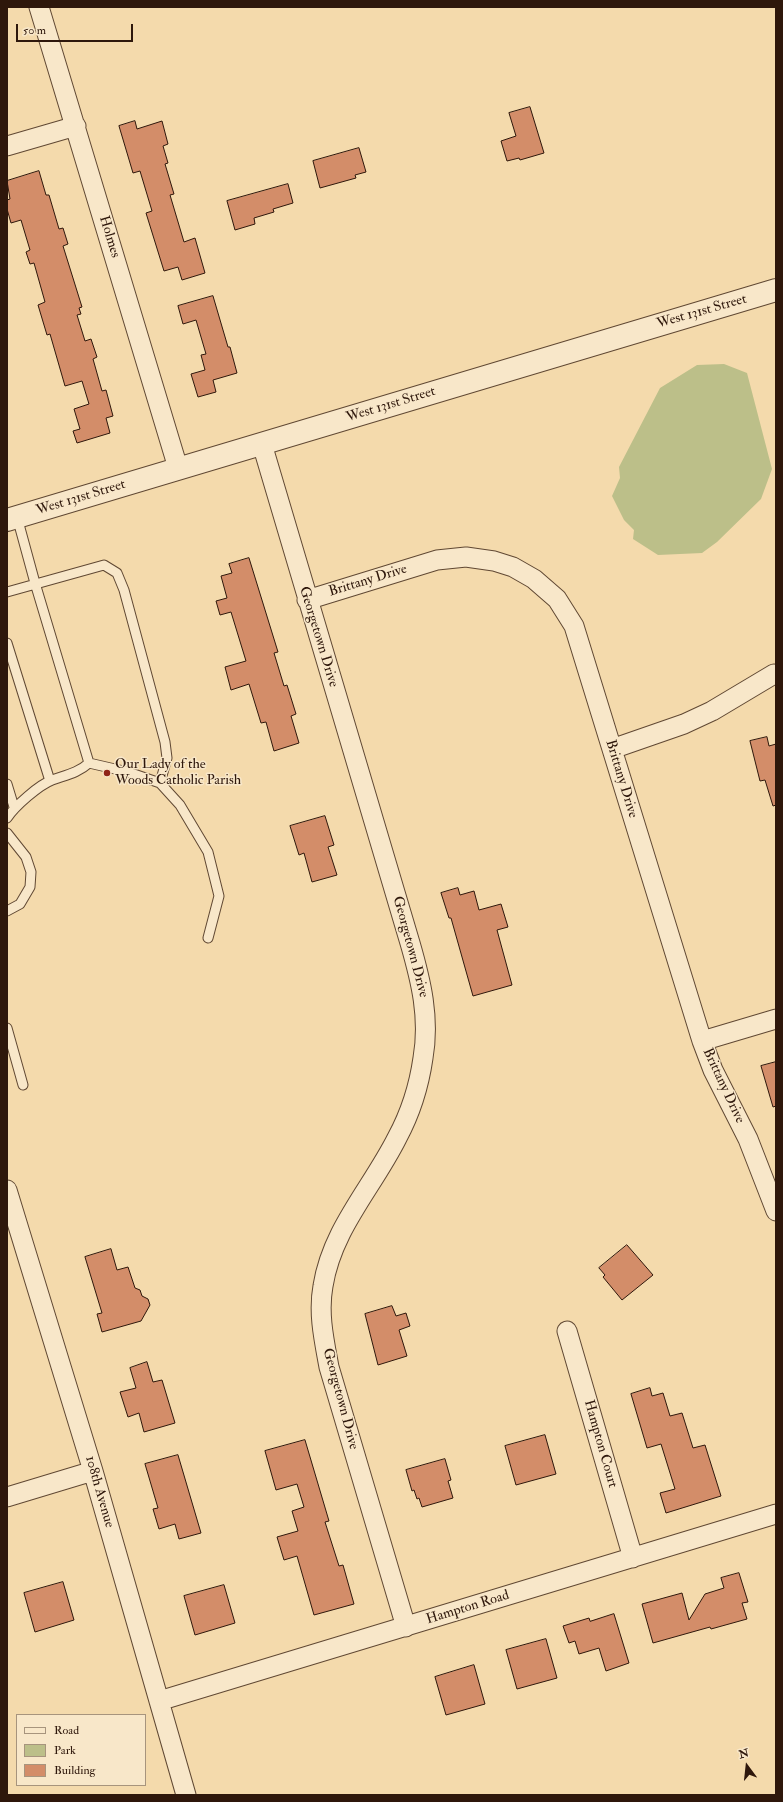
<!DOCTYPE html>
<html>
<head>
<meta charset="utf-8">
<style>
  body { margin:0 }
  #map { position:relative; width:783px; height:1802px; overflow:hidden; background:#f4daac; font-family:"IM FELL Double Pica",serif }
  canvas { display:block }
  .frame { position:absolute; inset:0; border:8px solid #2e170b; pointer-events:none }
  .legend { position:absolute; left:16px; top:1714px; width:130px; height:72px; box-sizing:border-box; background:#f8e7c9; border:1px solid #a7947d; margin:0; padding:5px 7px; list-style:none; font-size:12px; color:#2e170b }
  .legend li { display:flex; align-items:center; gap:8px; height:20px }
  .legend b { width:20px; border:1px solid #a7947d }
  .north { position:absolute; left:727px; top:1746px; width:40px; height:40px; -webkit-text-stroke:3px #f8e7c9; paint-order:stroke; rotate:345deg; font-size:11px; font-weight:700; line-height:16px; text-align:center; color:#2e170b }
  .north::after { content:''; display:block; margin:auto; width:14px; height:18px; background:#2e170b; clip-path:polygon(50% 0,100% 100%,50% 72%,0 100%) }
  .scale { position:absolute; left:16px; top:24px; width:117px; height:18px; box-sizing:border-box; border:2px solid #2e170b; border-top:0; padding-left:5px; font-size:12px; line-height:14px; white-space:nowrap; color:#2e170b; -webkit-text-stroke:3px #f8e7c9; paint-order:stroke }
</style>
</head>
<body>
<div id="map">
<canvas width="783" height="1802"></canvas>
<div class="frame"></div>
<ul class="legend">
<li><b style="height:5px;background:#f8e7c9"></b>Road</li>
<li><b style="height:11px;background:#bcbf89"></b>Park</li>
<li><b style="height:11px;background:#d38d69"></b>Building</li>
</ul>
<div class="north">N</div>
<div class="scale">50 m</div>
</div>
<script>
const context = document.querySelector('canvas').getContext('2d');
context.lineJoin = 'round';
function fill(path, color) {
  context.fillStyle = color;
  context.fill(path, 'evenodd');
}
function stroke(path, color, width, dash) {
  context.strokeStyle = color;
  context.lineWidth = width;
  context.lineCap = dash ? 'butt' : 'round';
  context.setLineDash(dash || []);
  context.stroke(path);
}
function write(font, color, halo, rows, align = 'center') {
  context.font = font + ' "IM FELL Double Pica",serif';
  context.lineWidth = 3;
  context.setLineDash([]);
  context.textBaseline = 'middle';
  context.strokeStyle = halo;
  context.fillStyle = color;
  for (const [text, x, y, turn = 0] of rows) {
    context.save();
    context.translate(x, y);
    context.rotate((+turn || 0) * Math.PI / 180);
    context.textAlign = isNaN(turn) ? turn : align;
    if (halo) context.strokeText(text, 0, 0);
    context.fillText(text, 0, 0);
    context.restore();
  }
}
fill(new Path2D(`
  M724,364l23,9 25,96 -11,30 -44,43 -15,11 -44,2 -25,-16 1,-9 -10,-10 -12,-24 8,-18 -1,-11 41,-79 37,-23z`), '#bcbf89');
const building = new Path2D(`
  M530,107l14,46 -24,7 -1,-2 -12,3 -6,-20 15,-5 -7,-23z
  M135,121l2,8 25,-8 6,23 -5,2 5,17 -3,1 9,30 -4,1 14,47 11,-4 10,35 -23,7 -4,-13 -14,4 -18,-58 6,-2 -12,-40 -7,2 -14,-47z
  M359,148l7,24 -11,3 1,3 -36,10 -7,-27z
  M39,171l7,24h3l10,34 4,-1 5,16 -5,2 19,61 -3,1 2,6 -4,1 8,26 6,-2 6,18 -4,2 9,32 4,-1 7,26 -7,2 4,15 -33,10 -4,-12 7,-2 -6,-20 15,-5 -7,-23 -17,5 -15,-52 -3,1 -9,-30 7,-3 -11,-39 -4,1 -4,-12 4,-2 -9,-30 -10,3 -4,-14v-9l3,-1 -3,-18z
  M288,184l5,19 -20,6 1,3 -20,6 1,6 -20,6 -8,-29z
  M213,296l15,51h2l7,26 -24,7 3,12 -18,5 -7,-23 14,-4 -4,-15 5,-1 -10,-34 -13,4 -5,-18z
  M249,558l29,94 -4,1 10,33 3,-1 9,29 -5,2 8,27 -25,8 -8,-29 -5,1 -12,-39 -18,6 -6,-23 21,-6 -15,-49 -11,3 -4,-14 11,-3 -6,-22 11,-3 -3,-9z
  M767,737l2,9 7,-2v61l-3,1 -8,-26 -5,1 -10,-40z
  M325,816l9,29 -6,2 9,28 -25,7 -8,-29 -5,2 -9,-29z
  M458,888l2,7 14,-4 5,19 22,-6 7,23 -11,3 15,55 -39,11 -22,-78h-2l-8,-25z
  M776,1062v44l-3,1 -12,-41z
  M627,1245l26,30 -31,25 -19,-23 2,-2 -6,-7z
  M111,1249l6,21 11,-3 7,21 5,2 2,6 6,3 2,6 -9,16 -39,11 -5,-18 5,-1 -17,-56z
  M392,1306l4,10 10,-3 4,13 -11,4 8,26 -29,9 -13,-51z
  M147,1362l6,20 9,-2 13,43 -31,9 -5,-19 -11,4 -8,-25 16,-4 -6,-20z
  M650,1388l2,8 11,-3 7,23 12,-3 11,35 12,-3 16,51 -55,17 -6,-20 15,-4 -14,-45 -14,4 -16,-54z
  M545,1435l11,39 -40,11 -11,-39z
  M305,1440l24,81 -4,1 14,44 4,-1 11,39 -40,11 -17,-59 -13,4 -7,-23 21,-6 -6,-20 12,-4 -7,-23 -21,6 -11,-39z
  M178,1455l23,78 -22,6 -4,-15 -16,5 -6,-20 5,-1 -13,-44z
  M445,1459l6,21 -3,1 5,17 -31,9 -3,-9 -2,1 -3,-9 -2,1 -6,-21z
  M739,1573l9,29 -6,1 5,16 -36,10 -1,-2 -57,16 -11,-39 40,-11 7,27 16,-26 19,-6 -3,-10z
  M63,1582l11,38 -39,12 -11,-39z
  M224,1585l11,38 -40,12 -11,-39z
  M614,1614l15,49 -23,8 -7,-23 -20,6 -4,-13 -6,2 -6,-17 26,-8 1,3z
  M546,1639l11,39 -40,11 -11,-39z
  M474,1665l11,39 -39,11 -11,-38z`);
fill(building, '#d38d69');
stroke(building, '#2e170b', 1);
const service = new Path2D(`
  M7,592l97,-27 13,8 7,17 41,152 2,16 -7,25
  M7,643l43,138
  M89,763l39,9 32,11 20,22 28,47 11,44 -11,42
  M7,784l7,23
  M7,818c8,-12 32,-33 45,-38 14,-5 26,-7 37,-17l-54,-180 -18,-66
  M7,833l19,24 5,15 -1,15 -10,17 -13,7
  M7,1028l16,57`);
const minor = new Path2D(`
  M39,7l139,461
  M7,146l69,-20
  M262,444l148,499c11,38 20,75 13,115 -4,28 -13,56 -26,80 -25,50 -65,91 -74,148 -5,27 1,54 6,81l77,260
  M307,600l130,-40 29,-3 28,4 19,6 21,12 23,20 17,27 128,415 11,29 35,69 28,72
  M612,749l72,-25 28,-13 62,-37
  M702,1041l74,-22
  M7,1190l86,281 93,324
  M567,1331l66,227
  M7,1497l86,-26
  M159,1701l617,-187`);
const tertiary = new Path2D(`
  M7,520l769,-230`);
stroke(service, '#604833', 11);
stroke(minor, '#604833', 21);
stroke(tertiary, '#604833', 24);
stroke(service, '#f8e7c9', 9);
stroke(minor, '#f8e7c9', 19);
stroke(tertiary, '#f8e7c9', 22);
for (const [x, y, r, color] of [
  [107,773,4,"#8f2418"]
]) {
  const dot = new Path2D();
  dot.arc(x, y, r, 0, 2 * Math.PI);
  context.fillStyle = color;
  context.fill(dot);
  stroke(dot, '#f8e7c9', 1.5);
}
write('14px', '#2e170b', '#f8e7c9', [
  ["Holmes",109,237,73],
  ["West 131st Street",702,312,-16],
  ["West 131st Street",391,405,-17],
  ["West 131st Street",81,498,-17],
  ["Brittany Drive",368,581,-17],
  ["Georgetown Drive",318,637,73],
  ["Brittany Drive",621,779,73],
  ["Georgetown Drive",410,947,75],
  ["Brittany Drive",723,1086,65],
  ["Georgetown Drive",340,1399,75],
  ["Hampton Court",600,1444,74],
  ["108th Avenue",99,1492,74],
  ["Hampton Road",468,1608,-17]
]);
write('14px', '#2e170b', '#f8e7c9', [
  ["Our Lady of the",115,765],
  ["Woods Catholic Parish",115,781]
], 'left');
</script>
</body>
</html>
